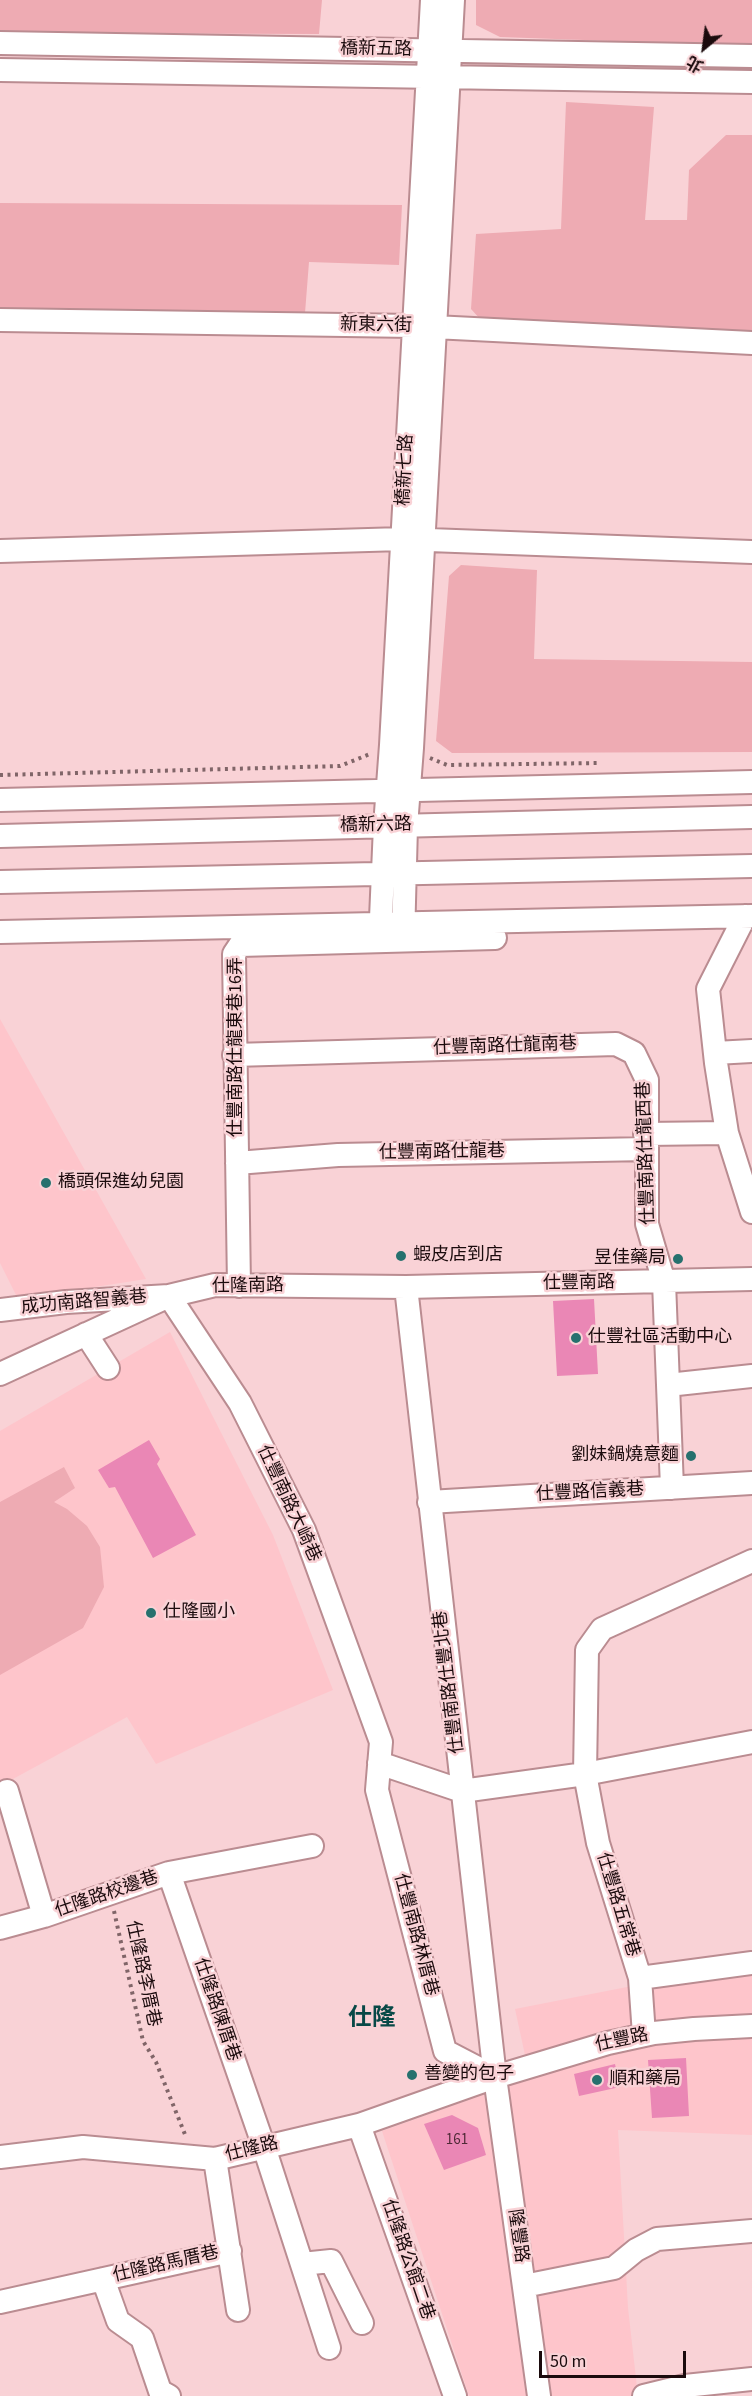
<!DOCTYPE html>
<html>
<head>
<meta charset="utf-8">
<style>
  body { margin:0 }
  #map { position:relative; width:752px; height:2396px; overflow:hidden; background:#f9d2d6; font-family:"Source Sans 3","Noto Sans TC",sans-serif }
  canvas { display:block }
  .north { position:absolute; left:674px; top:18px; width:60px; height:60px; -webkit-text-stroke:4px #f9d2d6; paint-order:stroke; rotate:209deg; font-size:16px; font-weight:700; line-height:24px; text-align:center; color:#1b0b0d }
  .north::after { content:''; display:block; margin:auto; width:21px; height:27px; background:#1b0b0d; clip-path:polygon(50% 0,100% 100%,50% 72%,0 100%) }
  .scale { position:absolute; left:539px; top:2351px; width:147px; height:27px; box-sizing:border-box; border:3px solid #1b0b0d; border-top:0; padding-left:8px; font-size:18px; line-height:21px; white-space:nowrap; color:#1b0b0d; -webkit-text-stroke:4px #f9d2d6; paint-order:stroke }
</style>
</head>
<body>
<div id="map">
<canvas width="752" height="2396"></canvas>
<div class="north">北</div>
<div class="scale">50 m</div>
</div>
<script>
const context = document.querySelector('canvas').getContext('2d');
context.lineJoin = 'round';
function fill(path, color) {
  context.fillStyle = color;
  context.fill(path, 'evenodd');
}
function stroke(path, color, width, dash) {
  context.strokeStyle = color;
  context.lineWidth = width;
  context.lineCap = dash ? 'butt' : 'round';
  context.setLineDash(dash || []);
  context.stroke(path);
}
function write(font, color, halo, rows, align = 'center') {
  context.font = font + ' "Source Sans 3","Noto Sans TC",sans-serif';
  context.lineWidth = 5;
  context.setLineDash([]);
  context.textBaseline = 'middle';
  context.strokeStyle = halo;
  context.fillStyle = color;
  for (const [text, x, y, turn = 0] of rows) {
    context.save();
    context.translate(x, y);
    context.rotate((+turn || 0) * Math.PI / 180);
    context.textAlign = isNaN(turn) ? turn : align;
    if (halo) context.strokeText(text, 0, 0);
    context.fillText(text, 0, 0);
    context.restore();
  }
}
fill(new Path2D(`
  M0,1019l146,260 -128,20 -18,-36z
  M170,1332l103,203 60,155 -177,74 -29,-47 -127,69v-355z
  M752,1973v162l-134,-5 10,178 10,88h-169l-87,-265 148,-53 -15,-69 168,-33z`), '#fec5cb');
fill(new Path2D(`
  M0,0h322l-3,34 -319,-1z
  M476,0h276v46l-252,-9 -24,-12z
  M566,102l88,5 -9,113h42l2,-50 37,-35h26v197l-271,-12 -10,-11 5,-75 85,-5z
  M0,203l402,2 -3,60 -90,-3 -4,51 -305,-4z
  M461,565l76,5 -3,89 218,3v90l-300,1 -16,-12 13,-165z
  M64,1467l11,21 -21,14 13,7 20,17 13,21 4,40 -21,41 -83,47v-173z`), '#eeabb3');
fill(new Path2D(`
  M594,1299l4,75 -41,2 -4,-75z
  M149,1440l11,19 -3,5 39,71 -43,23 -38,-71 -6,1 -11,-18z
  M686,2058l3,58 -37,2 -4,-58z
  M615,2064l5,23 -41,9 -5,-22z
  M452,2115l26,13 8,27 -42,15 -20,-46z`), '#ea87b5');
const minor = new Path2D(`
  M0,43l752,13
  M0,70l752,12
  M0,320l414,6 338,17
  M0,551l402,-12 350,13
  M0,800l752,-18
  M0,836l752,-19
  M0,882l752,-16
  M745,916l-37,73 8,74 11,70 25,79
  M0,932l752,-16
  M403,940l3,-114 6,-78 41,-748
  M380,941l5,-115 6,-81 41,-745
  M715,1053l37,-2
  M234,1055l382,-11 18,9 13,27v144l17,58 8,206
  M645,1134l82,-1
  M237,1163l101,-8 309,-6
  M239,1286l-5,-332 6,-9 255,-7
  M406,1287l89,790 44,319
  M0,1310l66,-8 103,-6 71,107 64,127 77,212 -4,48 68,261 50,26
  M86,1334l22,34
  M0,1374l169,-78 46,-11 191,2 346,-8
  M668,1385l84,-9
  M429,1502l323,-19
  M379,1763l83,28 123,-17 167,-32
  M7,1791l37,125
  M169,1873l95,274 65,201
  M0,1928l44,-12 125,-43 143,-27
  M640,1978l112,-15
  M644,2035l-4,-57 -42,-135 -13,-69 2,-124 15,-21 150,-68
  M359,2125l96,271
  M0,2157l83,-10 132,12 144,-34 136,-48 113,-34 46,-10 40,-4 58,-3
  M215,2159l23,151
  M302,2264l29,-3 31,62
  M103,2279l15,42 24,17 18,53 9,5
  M524,2286l90,-18 22,-18 21,-11 95,-8
  M0,2302l230,-51
  M644,2396l41,-10 67,-7`);
stroke(minor, '#ba8c91', 26);
stroke(new Path2D(`
  M430,758l17,7 154,-2
  M0,775l340,-9 30,-12
  M114,1911l29,130 13,21 30,75`), '#806568', 4, [3, 4.5]);
stroke(minor, '#fff', 22);
for (const [x, y, r, color] of [
  [46,1183,6,"#26716e"],
  [401,1256,6,"#26716e"],
  [678,1259,6,"#26716e"],
  [576,1338,6,"#26716e"],
  [691,1456,6,"#26716e"],
  [151,1613,6,"#26716e"],
  [412,2075,6,"#26716e"],
  [597,2080,6,"#26716e"]
]) {
  const dot = new Path2D();
  dot.arc(x, y, r, 0, 2 * Math.PI);
  context.fillStyle = color;
  context.fill(dot);
  stroke(dot, '#f9d2d6', 2);
}
write('15px', '#4f2a37', null, [
  ["161",457,2141]
]);
write('18px', '#1b0b0d', '#f9d2d6', [
  ["橋新五路",376,50,1],
  ["新東六街",376,326,1],
  ["橋新七路",406,470,-87],
  ["橋新六路",376,826,-1],
  ["仕豐南路仕龍東巷16弄",237,1047,-90],
  ["仕豐南路仕龍南巷",505,1047,-2],
  ["仕豐南路仕龍巷",442,1153,-1],
  ["仕豐南路仕龍西巷",647,1153,-92],
  ["仕豐南路",579,1284,-1],
  ["仕隆南路",248,1287,-1],
  ["成功南路智義巷",84,1303,-5],
  ["仕豐路信義巷",590,1493,-3],
  ["仕豐南路大崎巷",288,1504,65],
  ["仕豐南路仕豐北巷",450,1682,-97],
  ["仕隆路校邊巷",107,1895,-19],
  ["仕豐路五常巷",617,1905,73],
  ["仕豐南路林厝巷",415,1935,75],
  ["仕隆路李厝巷",142,1974,78],
  ["仕隆路陳厝巷",216,2010,71],
  ["仕豐路",622,2041,-12],
  ["仕隆路",252,2150,-14],
  ["隆豐路",517,2236,82],
  ["仕隆路公館二巷",407,2260,71],
  ["仕隆路馬厝巷",166,2265,-13]
]);
write('18px', '#1b0b0d', '#f9d2d6', [
  ["橋頭保進幼兒園",58,1183],
  ["蝦皮店到店",413,1256],
  ["昱佳藥局",666,1259,"right"],
  ["仕豐社區活動中心",588,1338],
  ["劉妹鍋燒意麵",679,1456,"right"],
  ["仕隆國小",163,1613],
  ["善變的包子",424,2075],
  ["順和藥局",609,2080]
], 'left');
write('bold 24px', '#084947', '#f9d2d6', [
  ["仕隆",372,2020]
]);
</script>
</body>
</html>
